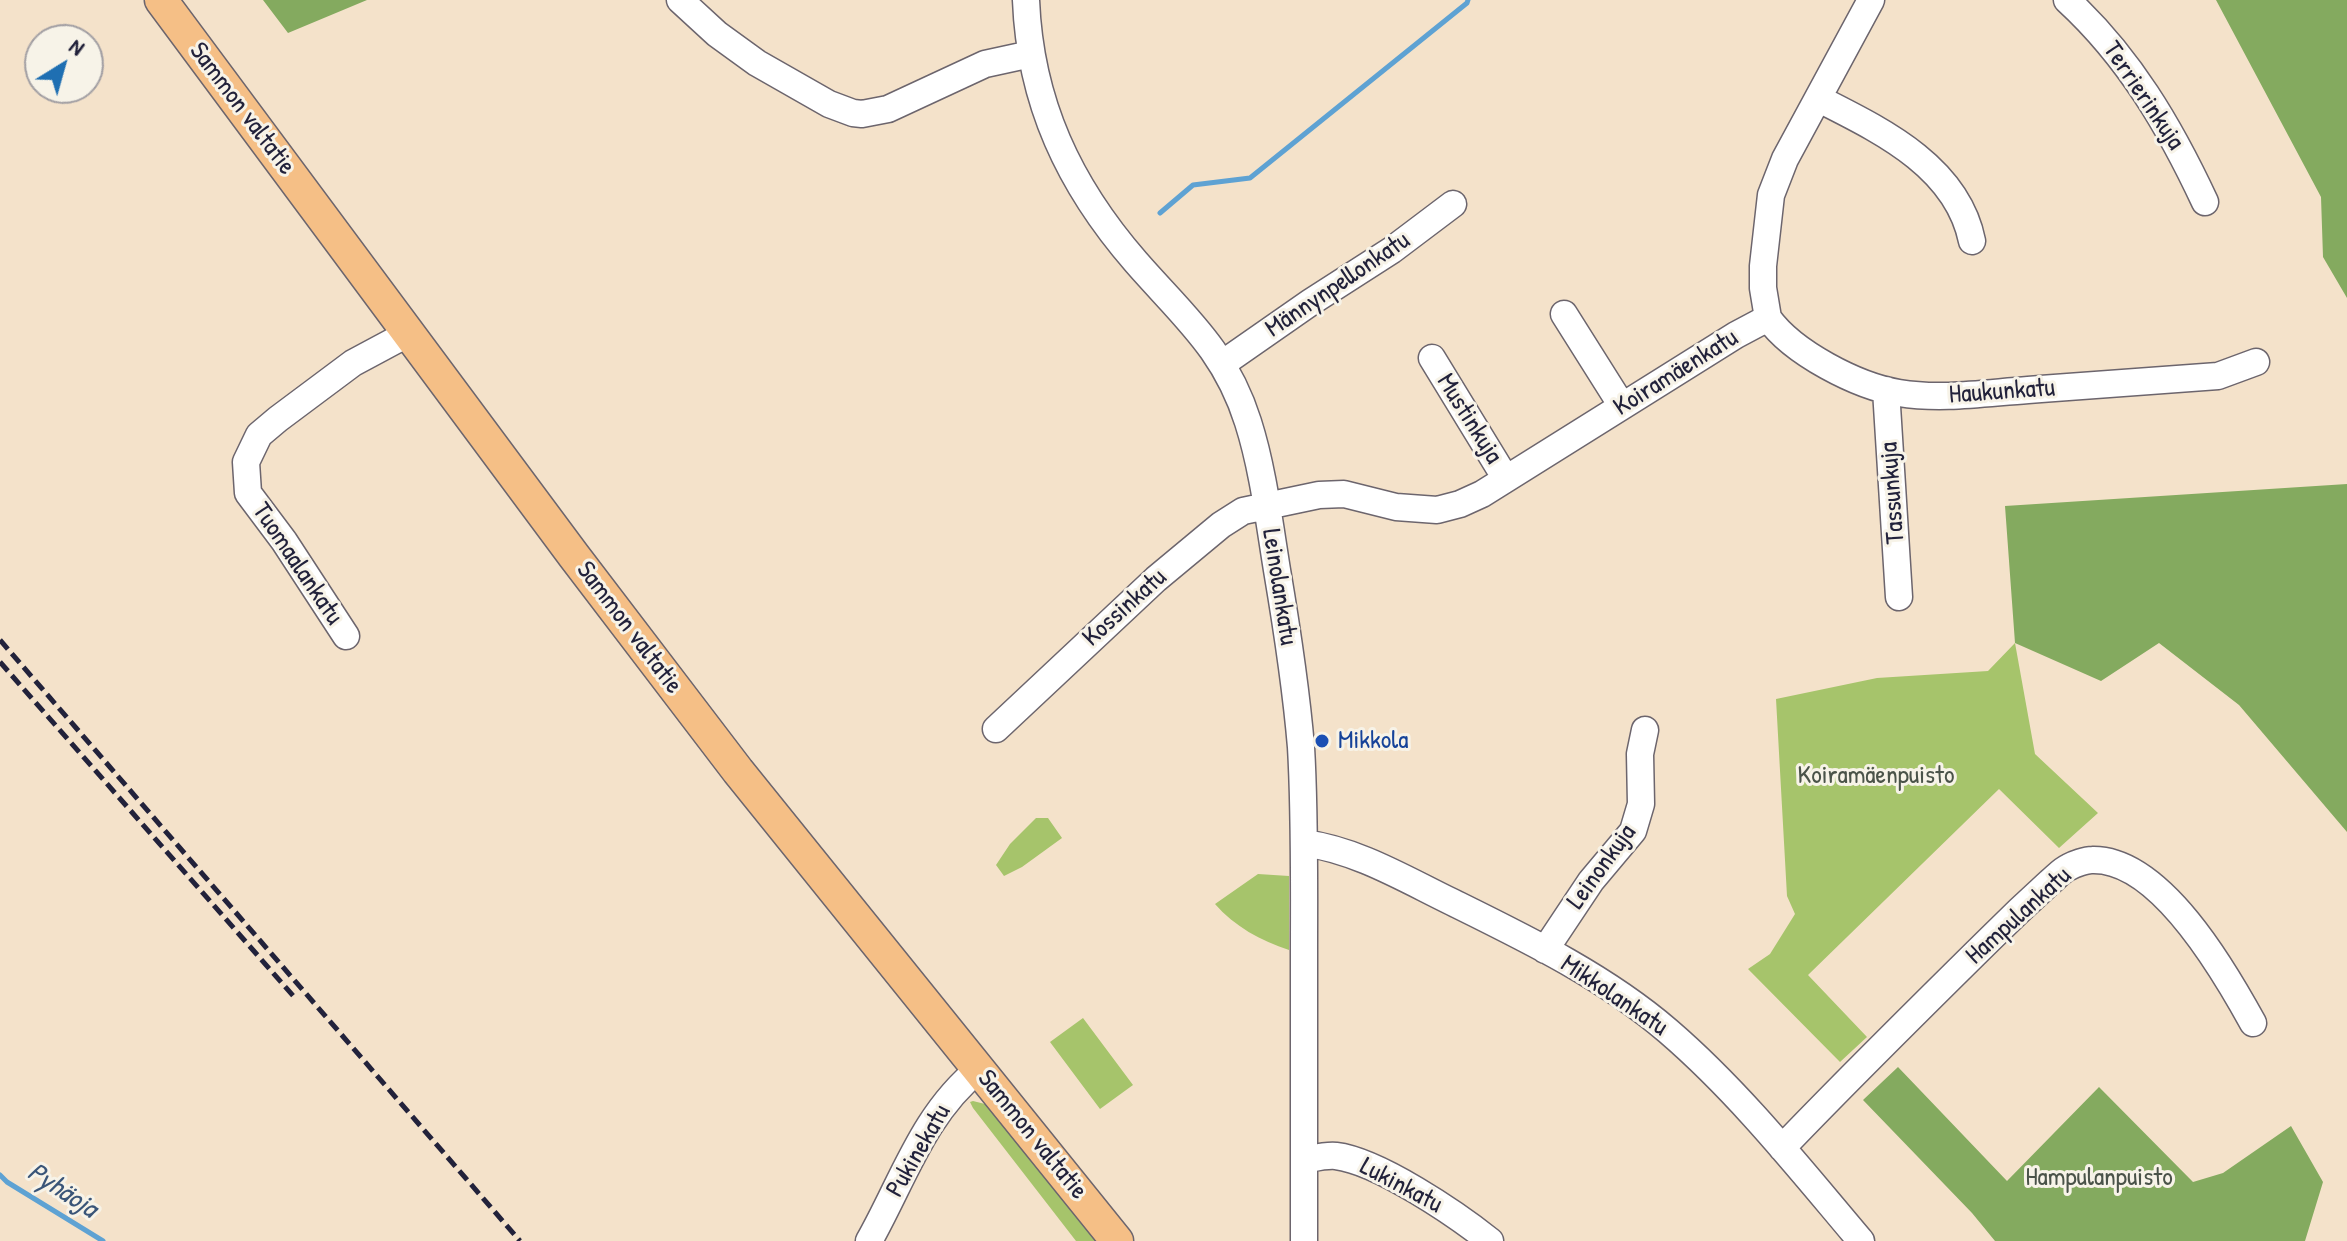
<!DOCTYPE html>
<html>
<head>
<meta charset="utf-8">
<style>
  body { margin:0 }
  #map { position:relative; width:2347px; height:1241px; overflow:hidden; background:#f4e2ca; font-family:"Patrick Hand",sans-serif }
  canvas { display:block }
  .north { position:absolute; left:24px; top:24px; width:80px; height:80px; box-sizing:border-box; background:#f7f3e8; border:2px solid #a29fa3; border-radius:50%; rotate:37deg; font-size:22px; font-weight:700; line-height:32px; text-align:center; color:#22223b }
  .north::after { content:''; display:block; margin:auto; width:28px; height:36px; background:#1f6fb2; clip-path:polygon(50% 0,100% 100%,50% 72%,0 100%) }
</style>
</head>
<body>
<div id="map">
<canvas width="2347" height="1241"></canvas>
<div class="north">N</div>
</div>
<script>
const context = document.querySelector('canvas').getContext('2d');
context.lineJoin = 'round';
function fill(path, color) {
  context.fillStyle = color;
  context.fill(path, 'evenodd');
}
function stroke(path, color, width, dash) {
  context.strokeStyle = color;
  context.lineWidth = width;
  context.lineCap = dash ? 'butt' : 'round';
  context.setLineDash(dash || []);
  context.stroke(path);
}
function write(font, color, halo, rows, align = 'center') {
  context.font = font + ' "Patrick Hand",sans-serif';
  context.lineWidth = 6;
  context.setLineDash([]);
  context.textBaseline = 'middle';
  context.strokeStyle = halo;
  context.fillStyle = color;
  for (const [text, x, y, turn = 0] of rows) {
    context.save();
    context.translate(x, y);
    context.rotate((+turn || 0) * Math.PI / 180);
    context.textAlign = isNaN(turn) ? turn : align;
    if (halo) context.strokeText(text, 0, 0);
    context.fillText(text, 0, 0);
    context.restore();
  }
}
fill(new Path2D(`
  M2015,643l20,111 63,59 -39,35 -60,-59 -191,186 59,62 -27,25 -92,-93 22,-15 25,-40 -8,-18 -11,-197 101,-21 111,-7z
  M1036,818h12l14,20 -40,29 -18,9 -8,-11 14,-21z
  M1258,874l31,2v74c-28,-9 -55,-24 -74,-46z
  M1083,1018l50,67 -33,24 -50,-67z
  M973,1101l12,3 9,8 102,129h-20l-103,-133 -3,-6z`), '#a6c46b');
fill(new Path2D(`
  M263,0h104l-79,33z
  M2216,0h131v298l-24,-41 -2,-60z
  M2347,484v348l-108,-127 -80,-62 -58,38 -86,-38 -10,-137z
  M1898,1067l109,114 92,-94 94,95 30,-9 68,-47 32,56 -18,59h-310l-23,-28 -109,-113z`), '#84aa5f');
stroke(new Path2D(`
  M1160,213l33,-28 57,-7 217,-175 1,-3
  M0,1175l7,7 96,59`), '#5ea2d3', 5);
const minor = new Path2D(`
  M680,0l37,34 40,29 72,41 24,9 9,1 26,-5 97,-45 46,-10
  M1026,0c4,102 43,185 110,262 47,54 89,87 112,160 15,47 21,99 29,148 10,59 19,118 24,177 4,67 3,136 3,204 0,97 0,193 0,290
  M2067,0c62,57 103,127 138,202
  M1819,99c61,31 138,67 153,142
  M1564,314l58,92
  M1768,318c25,35 89,68 131,75 42,7 86,0 129,-3 63,-5 126,-9 190,-14l38,-14
  M1432,358l74,121
  M1222,364l89,-62 81,-52 61,-46
  M1886,390l13,207
  M346,636l-62,-95 -36,-48 -2,-31 13,-27 19,-16 75,-56 56,-30
  M996,729l160,-150 65,-54 22,-14 76,-16 25,-1 52,13 41,3 23,-6 22,-10 254,-159 32,-17 -5,-30v-22l8,-71 14,-36 86,-159
  M1304,843c52,7 99,35 146,58 75,37 154,75 218,130 72,62 132,138 193,210
  M1545,950l46,-69 42,-50 8,-27 -1,-50 5,-24
  M1782,1148c67,-70 137,-139 206,-207 20,-20 41,-40 62,-59 6,-5 12,-12 19,-15 5,-3 17,-7 23,-7 68,-2 133,112 161,163
  M1304,1160c11,-2 21,-5 32,-4 42,5 120,58 154,85
  M869,1241c34,-60 54,-127 110,-172`);
const major = new Path2D(`
  M161,0l413,556 164,215 379,470`);
stroke(minor, '#6c656d', 29);
stroke(major, '#6c656d', 35);
stroke(minor, '#fff', 26);
stroke(major, '#f5bf86', 32);
stroke(new Path2D(`
  M0,640l520,601
  M0,662l296,337`), '#22223b', 5, [12, 6]);
for (const [x, y, r, color] of [
  [1322,741,8,"#1a4fb4"]
]) {
  const dot = new Path2D();
  dot.arc(x, y, r, 0, 2 * Math.PI);
  context.fillStyle = color;
  context.fill(dot);
  stroke(dot, '#f7f3e8', 3);
}
write('26px', '#22223b', '#f7f3e8', [
  ["Terrierinkuja",2143,96,56],
  ["Sammon valtatie",242,109,53],
  ["Männynpellonkatu",1338,285,-34],
  ["Koiramäenkatu",1676,373,-32],
  ["Haukunkatu",2002,392,-4],
  ["Mustinkuja",1469,419,58],
  ["Tassunkuja",1893,493,-94],
  ["Tuomaalankatu",297,564,56],
  ["Leinolankatu",1279,587,81],
  ["Kossinkatu",1125,608,-42],
  ["Sammon valtatie",629,628,53],
  ["Leinonkuja",1602,867,-54],
  ["Hampulankatu",2019,916,-42],
  ["Mikkolankatu",1614,996,34],
  ["Sammon valtatie",1032,1135,51],
  ["Pukinekatu",919,1151,-60],
  ["Lukinkatu",1401,1186,28]
]);
write('26px', '#164399', '#f7f3e8', [
  ["Mikkola",1338,741]
], 'left');
write('26px', '#4a5349', '#f7f3e8', [
  ["Koiramäenpuisto",1876,776],
  ["Hampulanpuisto",2099,1178]
]);
write('italic 28px', '#3a5578', '#f7f3e8', [
  ["Pyhäoja",62,1191,33]
]);
</script>
</body>
</html>
